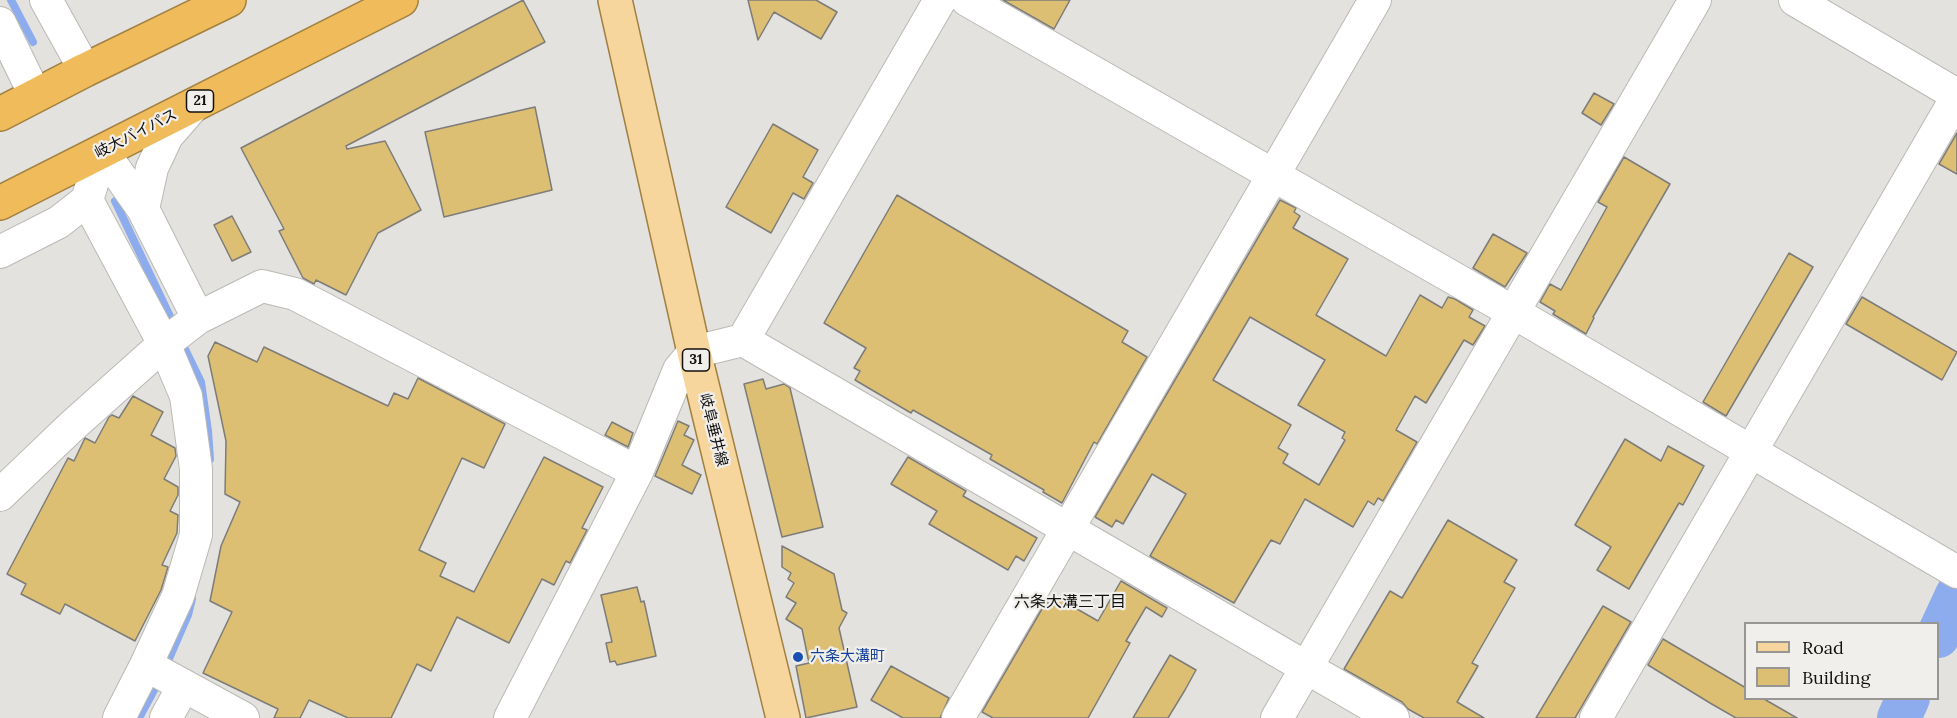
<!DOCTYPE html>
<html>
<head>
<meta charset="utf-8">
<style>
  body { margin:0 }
  #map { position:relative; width:1957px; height:718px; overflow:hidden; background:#e3e2de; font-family:Lora,serif }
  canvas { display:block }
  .legend { position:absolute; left:1744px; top:622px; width:195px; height:78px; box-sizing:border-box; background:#f1efeb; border:2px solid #989693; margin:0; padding:8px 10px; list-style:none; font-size:18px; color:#121110 }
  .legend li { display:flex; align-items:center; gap:12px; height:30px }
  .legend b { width:30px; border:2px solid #989693 }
</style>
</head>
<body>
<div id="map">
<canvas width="1957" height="718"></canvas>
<ul class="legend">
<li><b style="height:8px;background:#f6d69d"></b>Road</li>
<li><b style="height:16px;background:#ddbf74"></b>Building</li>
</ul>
</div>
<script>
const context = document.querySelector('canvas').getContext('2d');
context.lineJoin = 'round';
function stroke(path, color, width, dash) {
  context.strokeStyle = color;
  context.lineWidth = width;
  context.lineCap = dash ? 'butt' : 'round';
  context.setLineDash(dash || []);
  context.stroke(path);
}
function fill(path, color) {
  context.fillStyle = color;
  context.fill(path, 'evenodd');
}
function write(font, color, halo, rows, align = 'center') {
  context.font = font + ' Lora,"Noto Sans JP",serif';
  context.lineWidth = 4.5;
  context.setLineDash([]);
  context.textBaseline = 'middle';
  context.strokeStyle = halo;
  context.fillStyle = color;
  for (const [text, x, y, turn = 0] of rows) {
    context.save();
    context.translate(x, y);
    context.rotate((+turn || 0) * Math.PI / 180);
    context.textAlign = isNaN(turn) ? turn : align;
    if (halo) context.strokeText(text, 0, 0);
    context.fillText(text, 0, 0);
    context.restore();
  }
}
stroke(new Path2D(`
  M11,0l22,42
  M115,201l60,126
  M181,341l20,41 7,49 2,28
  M165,668l23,-53 4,-16
  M139,718l21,-39`), '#8daced', 8);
stroke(new Path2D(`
  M1938,636l19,-41
  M1899,718l9,-20`), '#8daced', 44);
const building = new Path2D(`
  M523,0l22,42 -199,104 1,3 38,-8 36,69 -43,23 -32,62 -30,-15 -2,4 -11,-6 -24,-47 5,-2 -43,-81z
  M748,0h68l21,12 -16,27 -47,-27 -16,28z
  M1003,0h67l-16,29z
  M1594,93l20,11 -13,21 -19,-12z
  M535,107l17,83 -108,27 -19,-85z
  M773,124l45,26 -15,27 10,6 -9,16 -11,-6 -22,40 -45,-26z
  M1957,133v41l-18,-10z
  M1624,157l46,27 -77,133 1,1 -8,16 -33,-20 2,-3 -15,-9 10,-18 11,6 46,-83 -9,-5z
  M897,195l231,136 -6,11 25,15 -50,87 -3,-2 -32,61 -19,-11 1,-2 -54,-31 2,-4 -79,-45 -2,3 -56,-33 5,-9 -6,-3 12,-20 -42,-25z
  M1280,200l16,8 -2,4 6,4 -7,12 55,31 -32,56 70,41 34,-61 22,13 6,-11 7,2 18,11 -4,7 16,9 -12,19 -9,-5 -38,63 -11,-7 -19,34 21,12 -34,59 -5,-3 -4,7 -6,-4 -15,26 -48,-28 -25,45 -9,-4 -37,63 -84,-47 36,-62 -34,-20 -29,50 -7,-4 -4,7 -17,-10zM1250,317l75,43 -27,45 47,27 -3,6 3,2 -26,45 -36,-22 5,-9 -10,-6 13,-23 -78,-45z
  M232,216l19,36 -19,9 -18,-36z
  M1493,234l34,19 -22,34 -32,-19z
  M1789,253l24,14 -87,149 -23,-14z
  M1862,297l95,55 -15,28 -96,-56z
  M215,342l42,20 7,-15 124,59 6,-13 14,6 10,-21 87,46 -21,44 -22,-10 -43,92 27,13 -6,13 34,16 70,-135 59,30 -21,41 5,2 -17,33 -4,-2 -12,24 -12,-6 -33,64 -52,-26 -26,54 -14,-7 -26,54h-43l-39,-18 -9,18h-26l4,-9 -75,-36 29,-61 -22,-11 11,-55 19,-44 -15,-8 1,-53 -18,-85z
  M763,379l3,10 18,-5 6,4 33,139 -41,10 -38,-153z
  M133,396l30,16 -12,23 24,13 1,8 -12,23 14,8v8l-8,16 8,4 -1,18 -15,32 6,2 -7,23 -26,51 -70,-37 -5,10 -39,-20 5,-10 -19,-10 61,-116 6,3 11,-23 10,5 14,-26 3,-2 7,3z
  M678,421l11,5 -5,9 10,5 -12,25 19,10 -9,19 -37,-18z
  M612,422l21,11 -5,14 -23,-12z
  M1625,439l36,22 7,-15 36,20 -21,39 -4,-2 -50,86 -32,-19 14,-23 -36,-22z
  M908,457l58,34 -3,5 74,42 -13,23 -8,-5 -8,14 -79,-46 8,-13 -46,-27z
  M1448,520l69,40 -13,22 11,6 -43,75 6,3 -21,36 27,16h-60l-16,-9 -6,-7 -58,-33 46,-78 12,7z
  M782,546l52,28 8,36 5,3 -8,15 18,79 -51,11 -10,-52 13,-3 -7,-34 -16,-10 10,-16 -10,-6 8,-14 -6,-4 3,-6 -9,-6z
  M1121,581l46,27 -5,9 -16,-10 -20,34 4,2 -42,75h-95l-11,-6 64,-110 8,4 4,-8 40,23z
  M637,587l4,15 3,-1 12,55 -39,9 -2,-4 -5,1 -4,-19 6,-1 -11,-47z
  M1603,606l28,16 -56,96h-39z
  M1663,639l83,49v11h18l33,19h-61l-26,-15 -62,-38z
  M1170,655l26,15 -11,20 -17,28h-35z
  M891,666l58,32 -9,20h-37l-32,-18z`);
fill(building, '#ddbf74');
stroke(building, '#7d7c78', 1.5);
const minor = new Path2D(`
  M46,0l39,70
  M967,0l546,312 444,260
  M1795,0l162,95
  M0,23l35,72
  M103,152l40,57 55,109
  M87,200l77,144 22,52 10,73v66l-18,61 -32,69 -27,53
  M143,209l9,-41 15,-32 27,-31
  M0,252l59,-30 28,-22 6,-19
  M743,340l197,-340
  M0,495l71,-68 93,-83 34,-26 64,-32 33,8 342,178
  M146,665l97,53
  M166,718l17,-31
  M510,718l127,-246 42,-102 15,-18 49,-12 650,378
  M958,718l417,-718
  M1277,718l418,-718
  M1596,718l361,-621`);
const major = new Path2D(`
  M615,0l79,352 89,366`);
const highway = new Path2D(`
  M0,114l85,-44 144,-70
  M0,203l401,-203`);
stroke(minor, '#bbb9b6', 34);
stroke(major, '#a28041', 36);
stroke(highway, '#a28041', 36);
stroke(minor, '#fff', 32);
stroke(major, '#f6d69d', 33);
stroke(highway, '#f0bb5b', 33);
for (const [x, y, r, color] of [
  [798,657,6,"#1a4fb4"]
]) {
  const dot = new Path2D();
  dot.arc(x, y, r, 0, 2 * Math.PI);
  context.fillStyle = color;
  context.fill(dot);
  stroke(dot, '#f1efeb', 2);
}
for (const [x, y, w] of [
  [200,101,27],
  [696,360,27]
]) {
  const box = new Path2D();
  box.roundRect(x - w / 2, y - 11, w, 22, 4.5);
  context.fillStyle = '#f1efeb';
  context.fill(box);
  stroke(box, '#121110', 1.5);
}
write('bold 14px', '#121110', null, [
  ["21",200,101],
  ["31",696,360]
]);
write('15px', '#121110', '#f1efeb', [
  ["岐大バイパス",136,134,-27],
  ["岐阜垂井線",713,430,76]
]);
write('15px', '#164399', '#f1efeb', [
  ["六条大溝町",810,657]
], 'left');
write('16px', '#121110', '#f1efeb', [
  ["六条大溝三丁目",1070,602]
]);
</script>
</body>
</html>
